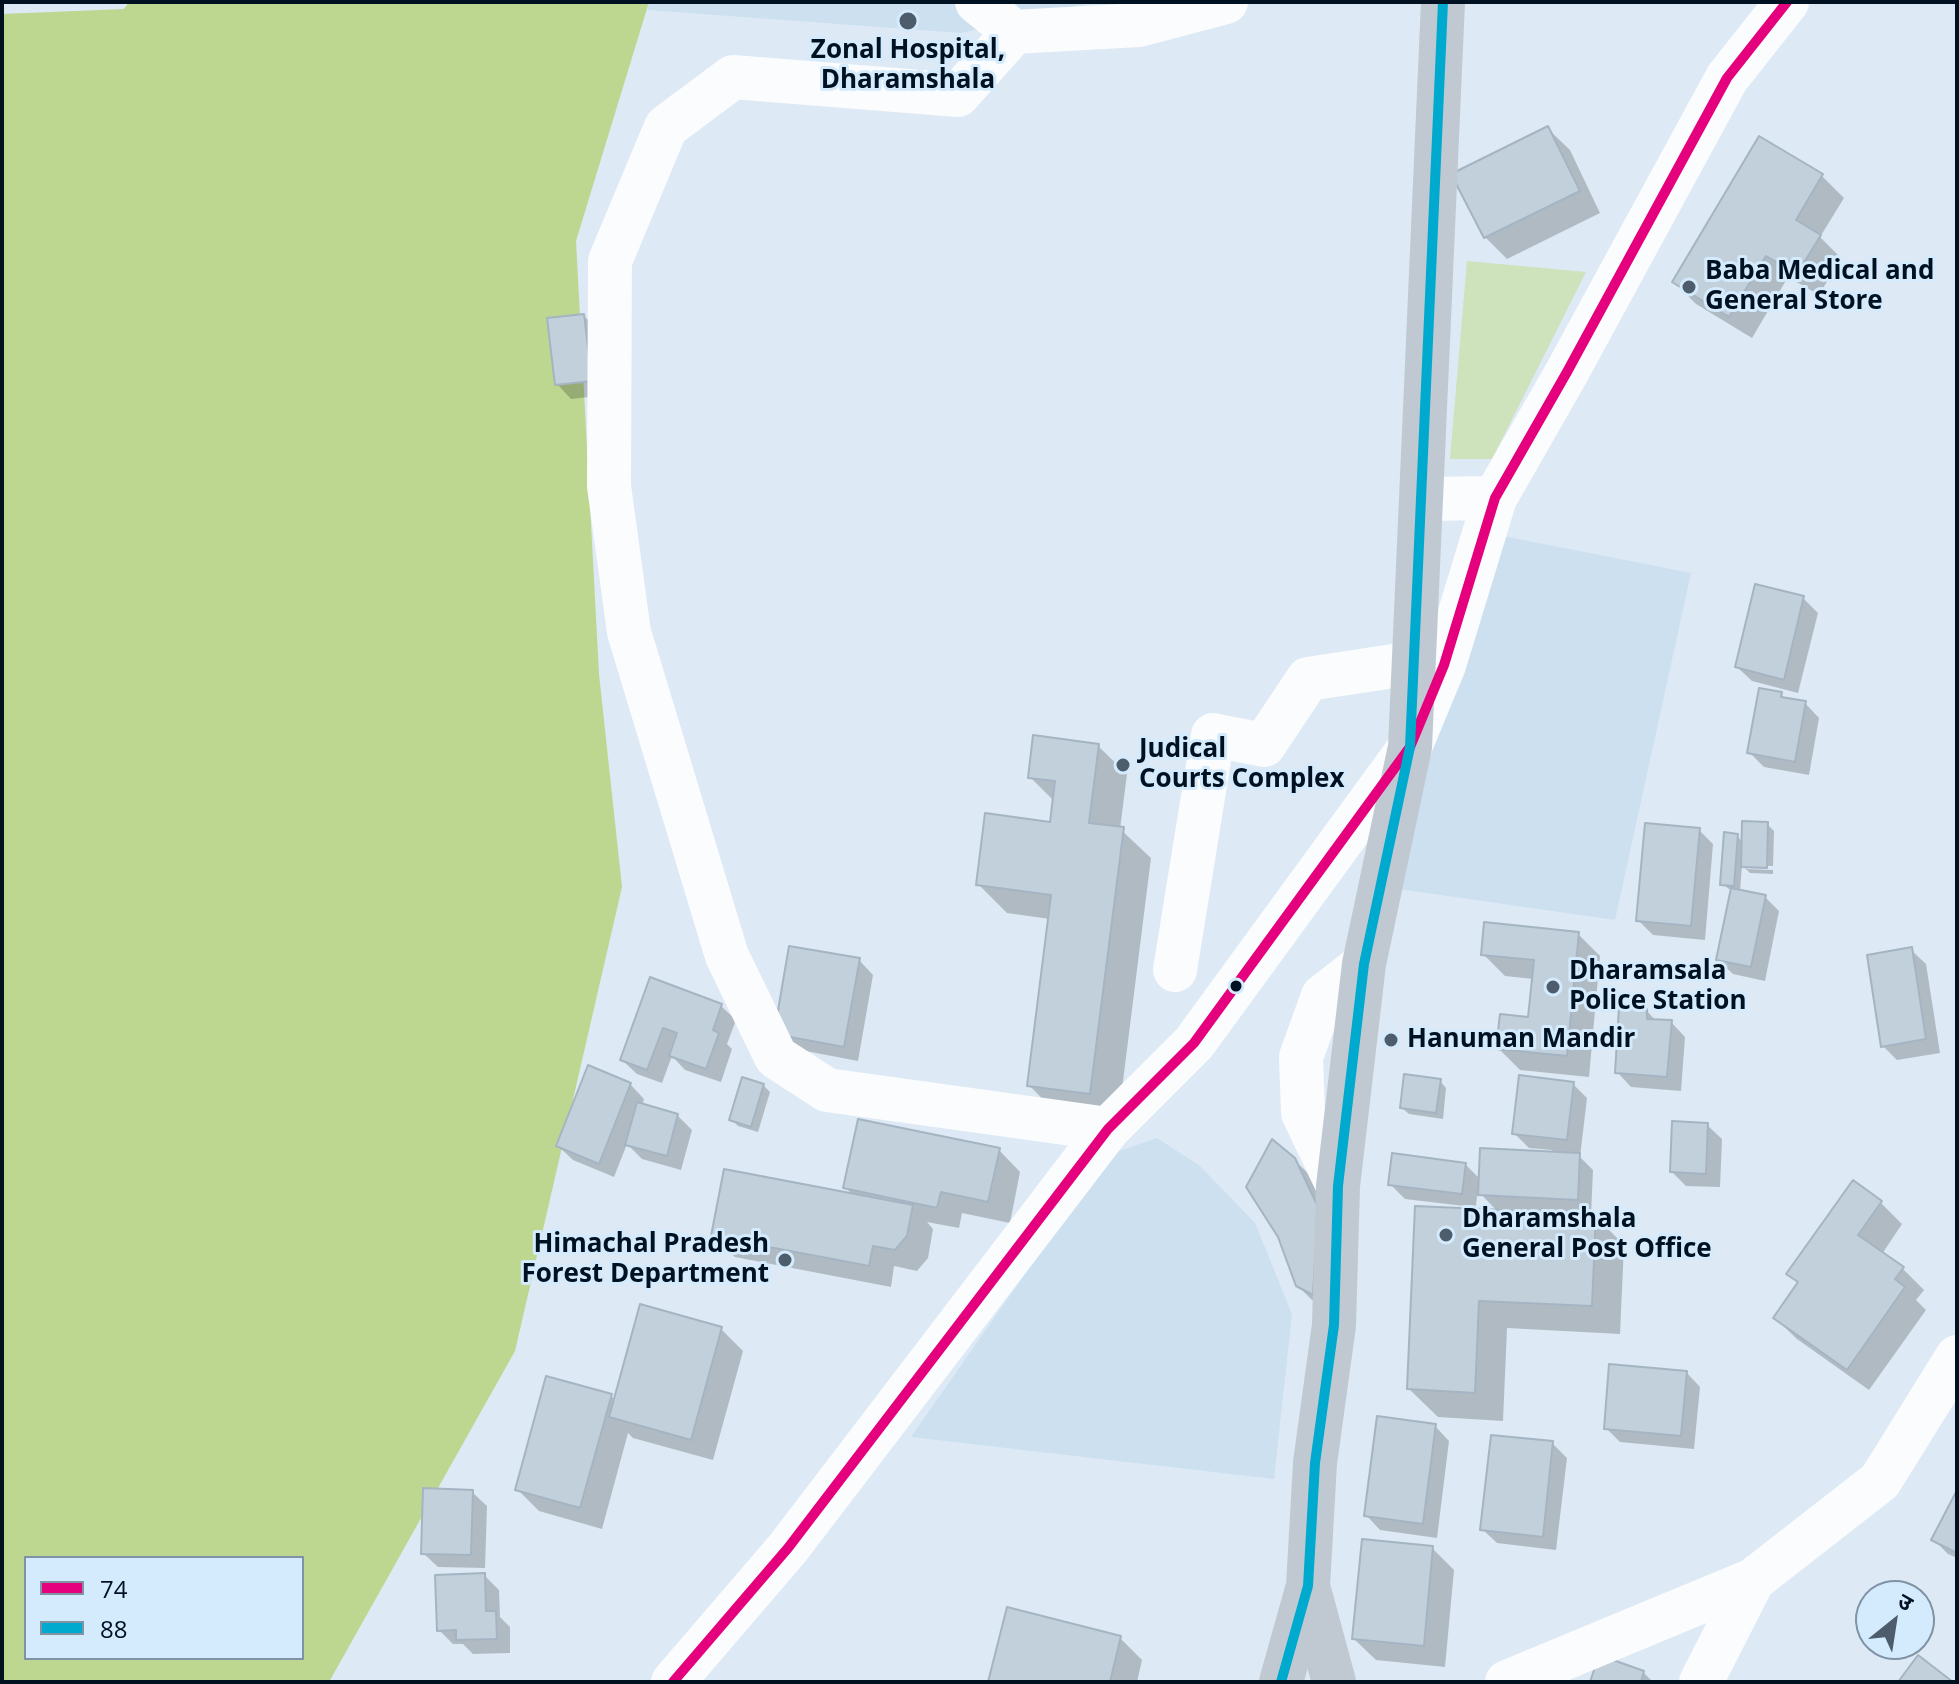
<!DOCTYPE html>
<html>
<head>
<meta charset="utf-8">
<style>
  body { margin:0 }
  #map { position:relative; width:1959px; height:1684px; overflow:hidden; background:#dde9f4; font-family:"Open Sans","Noto Sans Devanagari",sans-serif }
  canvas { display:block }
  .frame { position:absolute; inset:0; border:4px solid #012; pointer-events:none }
  .legend { position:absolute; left:24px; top:1556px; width:280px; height:104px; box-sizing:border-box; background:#d4eafd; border:2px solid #7f93a5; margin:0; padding:10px 14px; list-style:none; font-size:24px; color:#012 }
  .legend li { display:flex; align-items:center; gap:16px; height:40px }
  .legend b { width:40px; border:2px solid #7f93a5 }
  .north { position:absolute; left:1855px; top:1580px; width:80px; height:80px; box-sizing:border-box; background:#d4eafd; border:2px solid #7f93a5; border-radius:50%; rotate:30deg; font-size:22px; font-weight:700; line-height:32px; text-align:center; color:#012 }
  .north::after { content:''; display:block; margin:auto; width:28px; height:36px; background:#4d5d6c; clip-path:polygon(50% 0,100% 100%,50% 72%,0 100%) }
</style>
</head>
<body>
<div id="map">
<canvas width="1959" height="1684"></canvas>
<div class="frame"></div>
<ul class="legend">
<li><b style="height:10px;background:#e5007d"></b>74</li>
<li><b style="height:10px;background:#00a9ce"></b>88</li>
</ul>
<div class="north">उ</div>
</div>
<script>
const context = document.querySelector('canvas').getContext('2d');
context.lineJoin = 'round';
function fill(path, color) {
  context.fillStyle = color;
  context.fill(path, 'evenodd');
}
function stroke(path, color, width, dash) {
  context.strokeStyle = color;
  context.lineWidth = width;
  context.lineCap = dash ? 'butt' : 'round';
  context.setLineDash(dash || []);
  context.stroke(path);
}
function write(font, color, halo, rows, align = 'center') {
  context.font = font + ' "Open Sans",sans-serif';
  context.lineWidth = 6;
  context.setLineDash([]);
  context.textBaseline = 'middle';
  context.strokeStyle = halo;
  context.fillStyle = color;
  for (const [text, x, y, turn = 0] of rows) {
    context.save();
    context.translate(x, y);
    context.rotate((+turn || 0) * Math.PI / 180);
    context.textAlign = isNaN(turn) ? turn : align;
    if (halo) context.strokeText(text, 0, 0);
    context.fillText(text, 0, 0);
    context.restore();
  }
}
fill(new Path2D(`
  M649,2h444l-132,31 -313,-23z
  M1503,536l188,37 -76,347 -216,-31 28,-130z
  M1157,1138l43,28 55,57 37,91 -18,165 -363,-42 197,-282z`), '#cce0f0');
fill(new Path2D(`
  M1467,261l119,11 -94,187h-42z`), '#cee2bb');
fill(new Path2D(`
  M129,2h520l-73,239 23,433 23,213 -107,464 -186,331h-327v-1668l122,-5zM26,1558h276v100h-276z`), '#bdd791');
fill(new Path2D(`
  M1548,129l22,21 30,63 -93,46 -22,-22z
  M1822,176l22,22 -24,39 21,21 -22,37 -31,-18 -36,61 -56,-34 -22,-22z
  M584,316l14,14 8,65 -35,4 -14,-15z
  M1803,598l15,15 -20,80 -46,-12 -15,-14z
  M1781,694l6,6 18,3 14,15 -10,57 -45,-8 -15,-15z
  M1098,746l29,28 -7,55 31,29 -33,263 -61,-7 -28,-29 21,-166 -43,-6 -29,-29 74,-60 3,-22 -25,-25z
  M1767,824l7,7 -1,35 -26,-1v4l26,1v4l-23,-1 -8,-8 -2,27 25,5 14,14 -14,70 -32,-7 -15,-14 14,-69 -10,-7 15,-48 6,6z
  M1699,830l14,14 -8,96 -52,-5 -15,-15z
  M1578,934l22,22 -11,121 -69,-7 -22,-22 32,-28 4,-41 -29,-3 -22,-22z
  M1911,950l15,14 14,89 -43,7 -14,-14z
  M859,960l14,15 -15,86 -68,-13 -14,-14z
  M651,980l70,26 15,14 -9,24 5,5 -11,33 -36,-12 -13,-14 -10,27 -25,-9 -15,-14z
  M1647,1011l10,11h14l14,15 -4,54 -50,-4 -14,-15z
  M1440,1081l6,7 -3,31 -34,-5 -7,-6z
  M630,1084l14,15 -2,7 35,9 15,15 -11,40 -39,-11 -15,-15 -13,33 -41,-17 -15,-14z
  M1573,1084l14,14 -7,59 13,13 -2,46h4l29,29 -4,89 -113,-6 -4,93 -65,-4 -29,-28 64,-182 -68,-8 -15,-15 75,-20 16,16 70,-26 1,-4 -23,-2 -15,-15zM1478,1191l20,21 -23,-1z
  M763,1085l7,7 -12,40 -20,-6 -6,-6z
  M1707,1125l15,14 -2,48 -34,-1 -14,-14z
  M999,1150l21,22 -10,51 -48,-10 -3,15 -32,-6 6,7 -5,29 -11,13 -23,-5 -3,21 -156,-30 -22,-21 141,-40 -8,-8z
  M1293,1159l16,15 22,49 -4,84 -15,-7 -15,-15z
  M1881,1203l21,21 -20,30 20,14 22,22 -8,10 10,10 -57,80 -72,-51 -22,-21 24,-34 -10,-10z
  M721,1329l22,22 -30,109 -80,-22 -5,-5 -26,96 -63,-18 -22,-22 93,-94 6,6z
  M1686,1372l14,15 -6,62 -74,-7 -14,-14z
  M1435,1426l14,15 -12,97 -57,-8 -14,-15z
  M1552,1443l15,15 -11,92 -59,-7 -15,-14z
  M472,1492l15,14 -2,62 -47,-1 -15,-14z
  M1957,1494v64l-9,-4 -15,-15z
  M1432,1548l22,22 -9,97 -69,-7 -22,-21z
  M484,1575l15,15 1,27 10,10v26l-37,1 -10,-10h-10l-14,-14z
  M1120,1638l22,22 -5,22h-146z
  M1643,1672l10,10h-61z`), '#0003');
const building = new Path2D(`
  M1548,126l32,65 -96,47 -33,-64z
  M1759,136l64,38 -27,46 25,15 -24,39 -31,-18 -37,61 -57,-35z
  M584,314l8,67 -37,4 -8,-67z
  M1755,584l49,12 -20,84 -49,-13z
  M1759,688l23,4 -1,5 25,4 -11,61 -48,-9z
  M1033,735l66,9 -10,79 35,4 -34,267 -63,-8 24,-191 -75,-10 9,-72 65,9 5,-41 -27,-3z
  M1742,821l26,1 -1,46 -26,-1z
  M1645,823l55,5 -9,98 -55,-5z
  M1724,832l14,2 -4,52 -14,-1z
  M1731,888l35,7 -15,72 -35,-7z
  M1484,922l95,10 -12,124 -71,-7 4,-35 28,3 6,-57 -53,-5z
  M789,946l71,12 -16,89 -70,-13z
  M1912,947l14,92 -45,8 -14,-92z
  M650,977l72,27 -9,26 6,3 -13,36 -37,-13 8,-23 -14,-5 -16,42 -27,-10z
  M1619,1007l28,2v10l25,1 -5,57 -52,-4z
  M588,1065l43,18 -32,81 -43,-18z
  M1404,1074l37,5 -5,34 -36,-5z
  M1519,1075l55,7 -7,58 -55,-6z
  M742,1077l22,7 -13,43 -22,-7z
  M637,1102l41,12 -11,42 -42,-11z
  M858,1119l142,29 -12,54 -47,-10 -4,16 -94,-20z
  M1672,1121l36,2 -2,51 -36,-2z
  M1272,1139l23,19 23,49 -5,88 -17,-9 -18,-49 -32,-50z
  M1480,1148l100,5 -2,47 -100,-5z
  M1392,1153l74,10 -4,31 -74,-9z
  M724,1169l189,36 -6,31 -12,14 -22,-4 -4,20 -158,-30z
  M1853,1180l29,21 -24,34 46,32 -9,12 10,8 -58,83 -74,-52 25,-36 -12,-8z
  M1415,1206l181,8 -4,92 -113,-5 -4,92 -68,-4z
  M640,1304l82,23 -31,113 -82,-23z
  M1609,1364l78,7 -6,65 -77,-7z
  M546,1376l66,18 -32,114 -65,-18z
  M1377,1416l59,8 -13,100 -59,-8z
  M1491,1435l62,6 -10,96 -63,-7z
  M423,1488l50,2 -2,65 -50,-1z
  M1957,1490v63l-26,-13z
  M1362,1539l71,7 -9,100 -72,-7z
  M485,1573l1,38h10l1,28 -41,1v-10l-19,1 -2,-56z
  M1007,1607l114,29 -11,46h-122z
  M1599,1655l45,16 -3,11h-51z
  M1918,1655l35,27h-55z`);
fill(building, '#c2d0dc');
stroke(building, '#a4b4c2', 2);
stroke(new Path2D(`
  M977,2l37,30 125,-7 87,-23
  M1014,32l-56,63 -225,-18 -67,50 -56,134 -1,225 20,146 98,324 49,101 51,33 281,39
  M1421,499l74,-1
  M1175,970l38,-235 51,10 44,-66 105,-16
  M1338,1186l-35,-73 -2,-56 22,-61 41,-32
  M673,1682l115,-134 320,-419 86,-86 216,-296 34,-82 51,-167 72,-126 160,-294 60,-76
  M1507,1682l246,-102 127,-99 77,-124
  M1701,1682l52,-102`), '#fafcfd', 44);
stroke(new Path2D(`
  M1308,1586l26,96
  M1281,1682l27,-96 7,-123 19,-138 4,-139 26,-222 46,-217 33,-745`), '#c0c9d2', 44);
stroke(new Path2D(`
  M673,1682l115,-134 320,-419 86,-86 216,-296 34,-82 51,-167 72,-126 160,-294 60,-76`), '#e5007d', 10);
stroke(new Path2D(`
  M1281,1682l27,-96 7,-123 19,-138 4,-139 26,-222 46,-217 33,-745`), '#00a9ce', 10);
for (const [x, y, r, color] of [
  [908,21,10,"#4d5d6c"],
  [1689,287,8,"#4d5d6c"],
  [1123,765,8,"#4d5d6c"],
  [1236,986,7,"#012"],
  [1553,987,8,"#4d5d6c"],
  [1391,1040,8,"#4d5d6c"],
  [1446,1235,8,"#4d5d6c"],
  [785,1260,8,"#4d5d6c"]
]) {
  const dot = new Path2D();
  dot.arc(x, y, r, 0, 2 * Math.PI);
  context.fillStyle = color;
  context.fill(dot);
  stroke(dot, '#d4eafd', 3);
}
write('bold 26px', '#012', '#d4eafd', [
  ["Zonal Hospital,",908,51,"center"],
  ["Dharamshala",908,81,"center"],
  ["Baba Medical and",1705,272],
  ["General Store",1705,302],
  ["Judical",1139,750],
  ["Courts Complex",1139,780],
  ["Dharamsala",1569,972],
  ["Police Station",1569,1002],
  ["Hanuman Mandir",1407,1040],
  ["Dharamshala",1462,1220],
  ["General Post Office",1462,1250],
  ["Himachal Pradesh",769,1245,"right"],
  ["Forest Department",769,1275,"right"]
], 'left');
</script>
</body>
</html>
